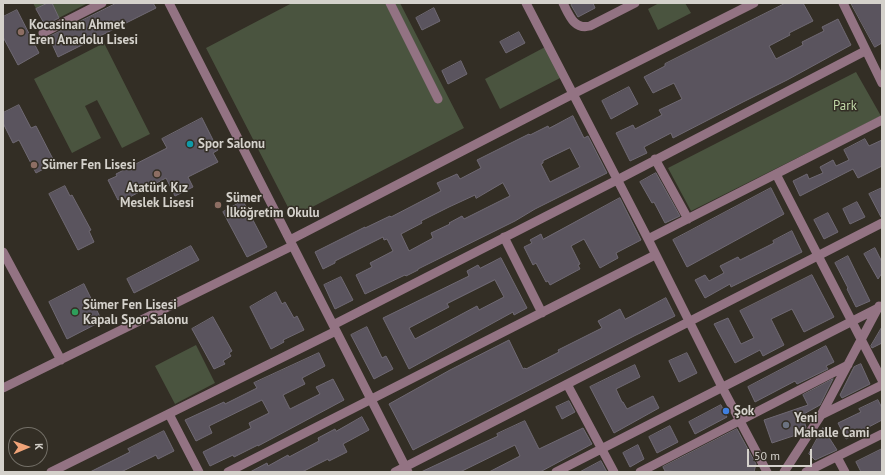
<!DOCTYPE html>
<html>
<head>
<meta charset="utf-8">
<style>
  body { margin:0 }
  #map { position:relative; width:885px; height:475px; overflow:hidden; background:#332e25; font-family:"PT Sans",sans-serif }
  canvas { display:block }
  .frame { position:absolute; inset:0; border:4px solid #d4d1cb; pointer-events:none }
  .north { position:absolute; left:8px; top:427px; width:40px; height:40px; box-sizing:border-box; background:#332e25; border:1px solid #736f67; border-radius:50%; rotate:88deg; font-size:11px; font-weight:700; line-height:16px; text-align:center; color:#d4d1cb }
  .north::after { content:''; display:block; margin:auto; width:14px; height:18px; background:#f0a378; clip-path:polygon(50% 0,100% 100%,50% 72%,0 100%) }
  .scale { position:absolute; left:747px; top:449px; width:65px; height:18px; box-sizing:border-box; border:2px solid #d4d1cb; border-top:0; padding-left:5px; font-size:12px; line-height:14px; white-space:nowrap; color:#d4d1cb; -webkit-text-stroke:3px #332e25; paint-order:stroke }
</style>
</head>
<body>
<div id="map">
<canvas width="885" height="475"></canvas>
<div class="frame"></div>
<div class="north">K</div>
<div class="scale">50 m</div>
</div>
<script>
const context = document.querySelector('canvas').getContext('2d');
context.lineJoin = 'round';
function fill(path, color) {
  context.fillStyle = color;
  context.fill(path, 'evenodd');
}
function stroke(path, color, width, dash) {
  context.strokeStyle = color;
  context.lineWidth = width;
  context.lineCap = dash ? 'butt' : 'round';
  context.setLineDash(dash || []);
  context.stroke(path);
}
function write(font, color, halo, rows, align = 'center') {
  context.font = font + ' "PT Sans",sans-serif';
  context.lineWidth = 3;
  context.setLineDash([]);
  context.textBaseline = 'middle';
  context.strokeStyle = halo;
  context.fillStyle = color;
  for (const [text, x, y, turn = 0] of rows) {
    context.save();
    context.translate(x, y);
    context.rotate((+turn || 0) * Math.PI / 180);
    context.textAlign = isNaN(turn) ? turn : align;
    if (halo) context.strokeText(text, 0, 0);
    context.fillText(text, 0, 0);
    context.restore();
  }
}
fill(new Path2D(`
  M33,3h55l-43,22z
  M292,3h108l64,125 -171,89 -87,-169z
  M659,3h26l6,10 -33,17 -10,-21z
  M104,43l46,91 -28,14 -25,-48 -12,6 16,32 -29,15 -38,-74z
  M547,46l15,31 -62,32 -15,-30z
  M856,72l25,44 -190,95 -23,-43z
  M196,345l19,38 -40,21 -20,-38z`), '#4a543f');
const building = new Path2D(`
  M48,3h4l7,15 -14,7 -9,-16z
  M117,3h36l3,5 -98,49 -9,-20z
  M575,3h18l2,5 -17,9 -7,-12z
  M786,3h17l10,18 -24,12 1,2 -21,11 7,13 27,-14 -1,-3 22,-11 -2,-4 16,-8 13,26 -64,35 -44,22 -70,36 -2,-5 -27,14 3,6 -17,8 -14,-28 17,-8 2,4 27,-14 -3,-5 23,-11 -8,-16 -21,10 -9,-16 21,-11v-2z
  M851,3h31v40l-7,4z
  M434,8l6,13 -18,9 -6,-12z
  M17,10l22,43 -21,12 -15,-28v-20z
  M519,32l6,11 -19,10 -6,-11z
  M461,61l6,13 -19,10 -6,-13z
  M629,87l9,17 -27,15 -9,-18z
  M19,105l12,23 5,-2 19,37 -19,10 -17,-33 -6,3 -10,-20v-10z
  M573,116l11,22 4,-2 19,37 -72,36 -20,12 -97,48v1l-12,6 -1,-1 -40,19 -9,-19 16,-8 -2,-4 23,-12 -6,-12 -3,1 -1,-3 -48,24v2l-12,6 -8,-17 50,-25v1l25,-12 1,1 50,-26 -4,-8 20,-9 3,5 21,-11 -4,-8 52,-26 1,1 18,-9 1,2zM570,148l10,19 -30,15 -9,-18 2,-1v-2zM503,183l7,13 -46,23 -2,-3 -13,7 1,1 -19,9 2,5 -24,13 -8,-17 21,-11 -1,-2 28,-14 26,-12 1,3z
  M202,118l16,32 -5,3 5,9 -30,15 5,10 -18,9 -9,-18 -42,22 -1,-3 -5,3 -10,-20 9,-4 -1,-2 51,-26 -5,-9z
  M865,139l4,7 13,-6v26l-24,12 -5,-9 -53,27 -7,-15 14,-7 2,5 14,-6 -3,-6 13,-7 3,6 13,-6 -5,-10z
  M656,173l24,43 -15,7 -11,-21 -2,1 -12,-21z
  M65,186l5,10 2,-1 19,35 -2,1 5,11 -16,8 -29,-56z
  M771,188l13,26 -97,53 -14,-27z
  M882,188v29h-1l-12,-23z
  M620,198l21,42 -25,13 2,5 -18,10 -16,-29 -13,7 9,18 -2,1 2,4 -30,16 -2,-4 -2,1 -10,-19 -3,2 -9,-18 8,-4 -2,-3 11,-6 2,5z
  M243,201l24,46 -20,10 -24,-45z
  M857,202l8,15 -15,7 -7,-15z
  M828,213l10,19 -14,7 -10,-19z
  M792,231l10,21 -71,35 -1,-3 -25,14 -10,-18 10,-5 4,6 15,-8 -4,-7 18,-9 2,3 34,-17 -1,-2z
  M191,246l8,14 -65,33 -7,-14z
  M875,248l7,14v11l-4,6 -14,-25z
  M848,256l22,45 -14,6 -9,-18 1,-1 -13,-25z
  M501,258l26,50 -13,7 -1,-3 -104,57 -26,-51 86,-42 -2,-5 11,-6 2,3zM495,280l9,17 -25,13 -2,-4 -62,33 -6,-11 40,-21 -2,-3z
  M812,275l22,42 -30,15 -12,-23 -21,10 13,26 -21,11 -3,-6 -25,13 -21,-39 14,-6 13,26 13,-6 -14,-27z
  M341,277l12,23 -18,9 -11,-24z
  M84,284l18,37 -35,18 -18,-37z
  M276,292l6,12 3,-2 9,16 3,-2 7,14 -21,10 1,2 -13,7 -21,-42z
  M666,298l9,18 -41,20 -221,114 -24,-46 61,-34 59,-30 14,29 2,-1 1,1 33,-17 -1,-2 44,-22 -4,-7 22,-12 5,10z
  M213,317l19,34 -3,2 2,3 -8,5 2,3 -11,5 -22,-40z
  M367,327l15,31 4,-2 7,13 -19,10 -23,-44z
  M882,327v16l-10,5 -1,-2z
  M826,346l8,16 -8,4 2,3 -31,15 -2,-3 -40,21 -7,-15z
  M319,353l6,13 -23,12 3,6 -22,11 7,14 30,-15 -4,-7 17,-8 11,21 -86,46v-1l-24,12 -1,-2 -23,11 -7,-14 48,-24 -2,-5 20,-10 -7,-13 -53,26 3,7 -16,8 -11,-21 39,-18 1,2 32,-16 -3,-5z
  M687,353l10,20 -18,9 -10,-21z
  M861,364l9,20 -28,14 -2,-3 14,-28z
  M635,365l5,12 -24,12 6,13h1l4,7 26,-13 6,12 -45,25 -24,-46z
  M833,379l-13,26 -18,10 4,12 -4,6 -30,10 -8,-23 44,-15 -5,-10z
  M878,400l4,8v12l-36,19 -8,-16 23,-11 -2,-3z
  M569,401l6,11 -13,7 -6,-12z
  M721,405l6,12 -32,17 -6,-12z
  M362,417l7,13 -26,14 4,8 -18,9 -1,-2 -26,13h-52l17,-9 1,3 20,-11 1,2 30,-16 -1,-3 17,-9 1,2z
  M525,421l14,28 44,-21 9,16 -52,28h-51l31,-16 -5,-11 -55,27h-39l77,-36 -1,-2z
  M670,426l8,16 -21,11 -8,-16z
  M823,428l14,22 -22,10 -6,-6z
  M737,429l19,35 -2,8h-71l-18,-1 -2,-4z
  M164,431l10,20 -16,8 -2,-4 -35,17h-31l40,-20 -2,-3z
  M638,445l6,14 -14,8 -7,-14z
  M882,449v23h-21l-5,-10z
  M601,461l6,11h-27z`);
fill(building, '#5a545e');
stroke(building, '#6f6973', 1);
stroke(new Path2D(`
  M169,3l239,469
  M390,3l48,96
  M526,3l122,236 74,148 45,85
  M563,3c6,12 11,27 27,23l45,-23
  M843,3l39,80
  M43,33l59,-30
  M655,159l33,60
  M776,174l106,206
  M504,237l38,76
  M648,239l234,-119
  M290,240l283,-146 181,-91
  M3,252l58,108
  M333,325l284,-145 248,-129
  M567,384l47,88
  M3,388l289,-142
  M169,414l30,58
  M821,415l61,-30
  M837,457l8,15
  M51,472l285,-141
  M228,472l427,-217
  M395,472l487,-249
  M556,472l326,-166
  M640,472l208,-107
  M784,472l37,-57 58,-109
  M806,472l76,-38`), '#937383', 9);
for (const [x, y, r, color] of [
  [21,32,4,"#8d6e63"],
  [190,144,4,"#0f9aa8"],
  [34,165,4,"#8d6e63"],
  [157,174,4,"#8d6e63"],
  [218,205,4,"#8d6e63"],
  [75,312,4,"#2e9e5b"],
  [726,411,4,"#3f7fe0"],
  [786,425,4,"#6b7280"]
]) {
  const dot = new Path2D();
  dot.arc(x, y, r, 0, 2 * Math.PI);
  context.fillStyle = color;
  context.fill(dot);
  stroke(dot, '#332e25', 1.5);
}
write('bold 13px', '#d4d1cb', '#332e25', [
  ["Kocasinan Ahmet",29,25],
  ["Eren Anadolu Lisesi",29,40],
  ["Spor Salonu",198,144],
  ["Sümer Fen Lisesi",42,165],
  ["Atatürk Kız",157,188,"center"],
  ["Meslek Lisesi",157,203,"center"],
  ["Sümer",226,198],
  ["İlköğretim Okulu",226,213],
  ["Sümer Fen Lisesi",83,305],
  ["Kapalı Spor Salonu",83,320],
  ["Şok",734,411],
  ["Yeni",794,418],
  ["Mahalle Cami",794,433]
], 'left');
write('13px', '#c3dba9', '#332e25', [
  ["Park",845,106]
]);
</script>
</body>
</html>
